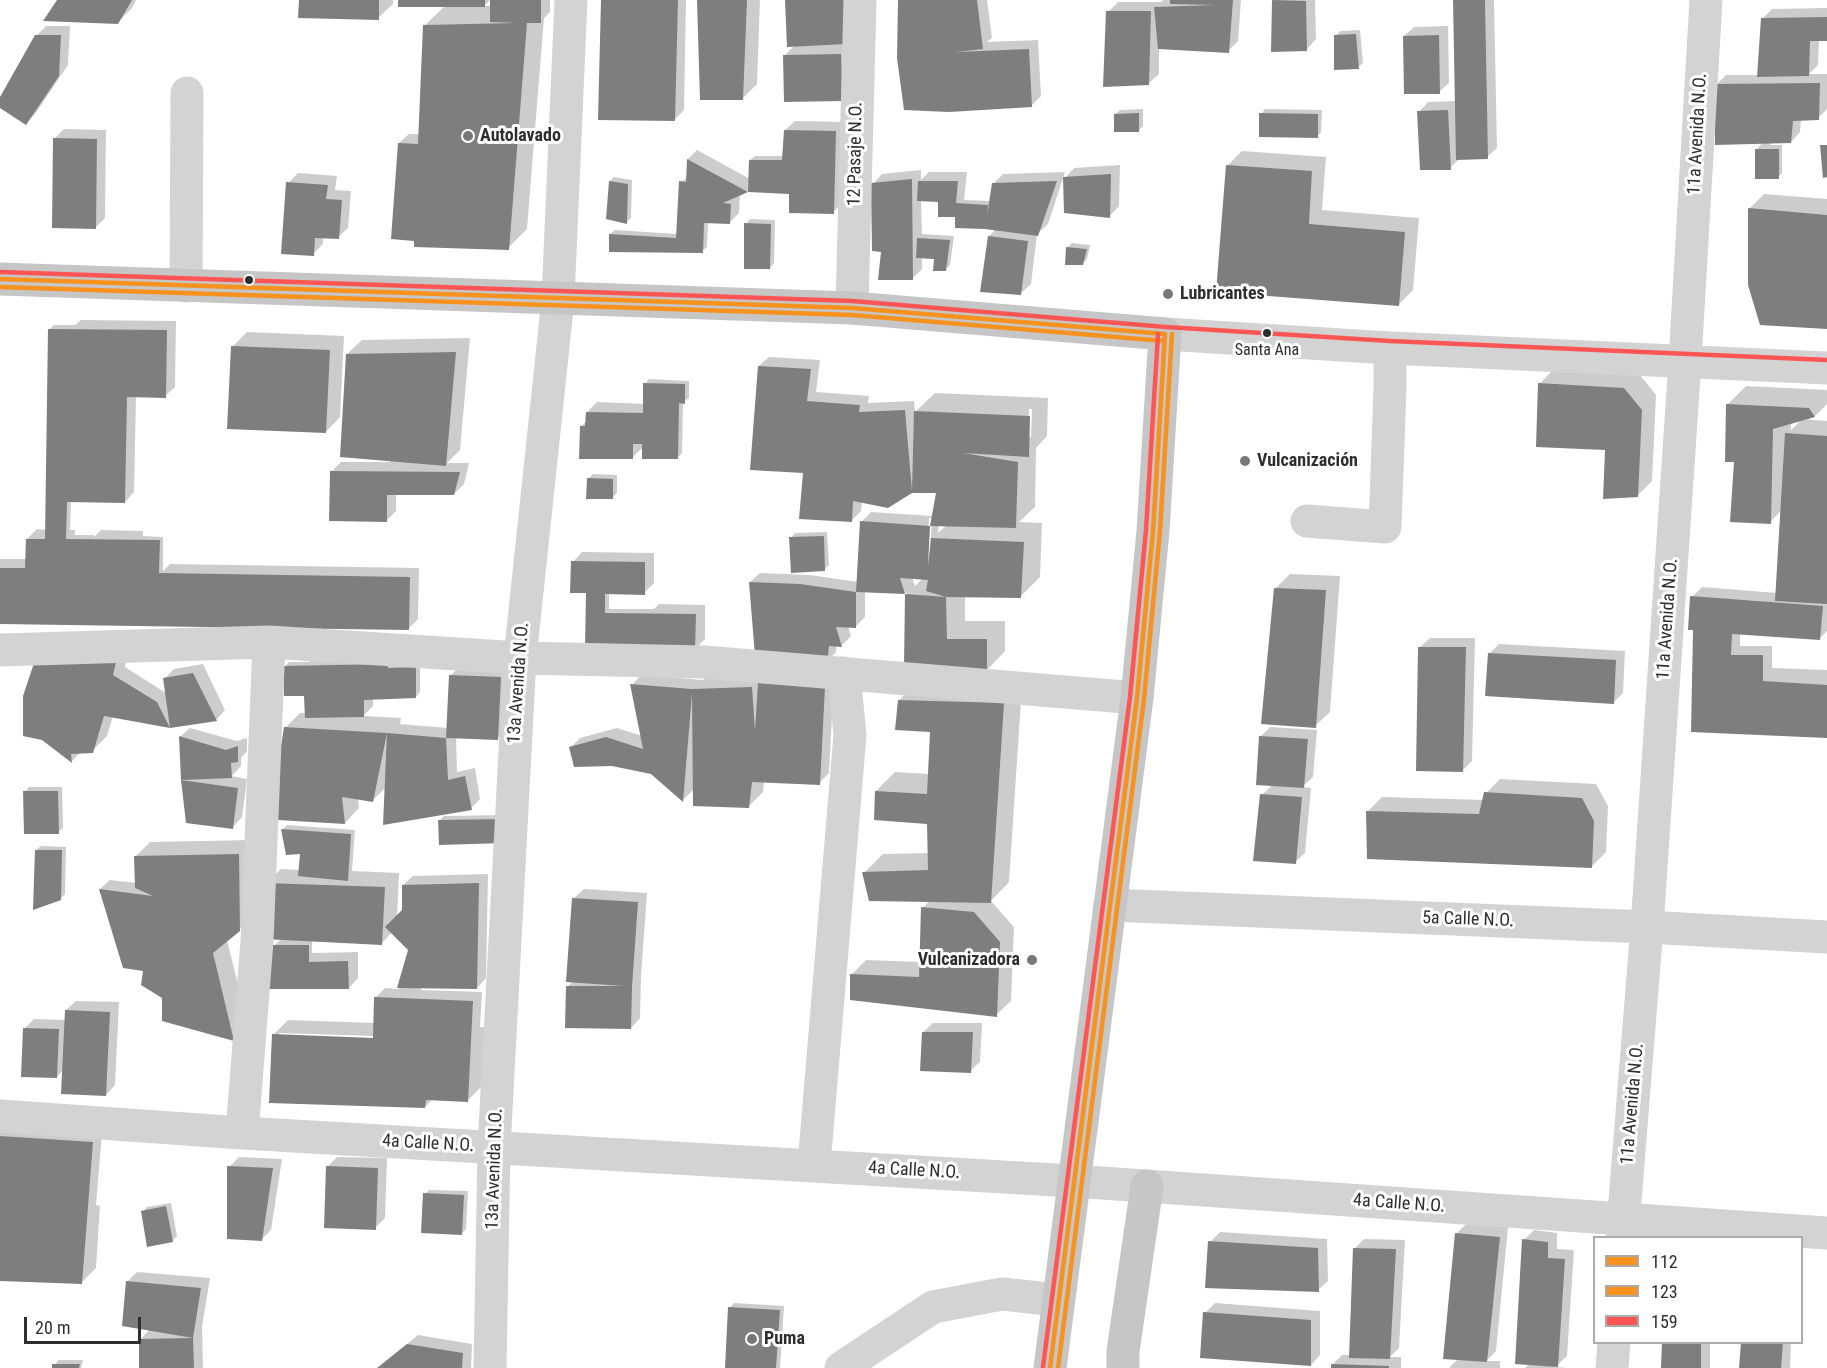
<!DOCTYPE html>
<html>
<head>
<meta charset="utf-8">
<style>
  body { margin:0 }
  #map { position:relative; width:1827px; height:1368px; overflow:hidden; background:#fff; font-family:"Roboto Condensed",sans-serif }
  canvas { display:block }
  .legend { position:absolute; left:1593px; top:1236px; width:210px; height:108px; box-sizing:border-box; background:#fff; border:2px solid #ababab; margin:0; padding:8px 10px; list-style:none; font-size:18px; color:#2e2e2e }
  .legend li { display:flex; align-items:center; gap:12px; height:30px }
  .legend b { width:30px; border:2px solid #ababab }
  .scale { position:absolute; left:24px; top:1317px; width:117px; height:27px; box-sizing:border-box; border:3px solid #2e2e2e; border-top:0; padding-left:8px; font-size:18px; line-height:21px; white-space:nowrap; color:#2e2e2e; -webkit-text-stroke:4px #fff; paint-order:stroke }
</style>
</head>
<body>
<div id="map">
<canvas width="1827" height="1368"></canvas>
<ul class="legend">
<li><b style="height:8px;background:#f7921f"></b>112</li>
<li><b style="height:8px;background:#f7921f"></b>123</li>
<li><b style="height:8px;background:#f55"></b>159</li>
</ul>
<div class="scale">20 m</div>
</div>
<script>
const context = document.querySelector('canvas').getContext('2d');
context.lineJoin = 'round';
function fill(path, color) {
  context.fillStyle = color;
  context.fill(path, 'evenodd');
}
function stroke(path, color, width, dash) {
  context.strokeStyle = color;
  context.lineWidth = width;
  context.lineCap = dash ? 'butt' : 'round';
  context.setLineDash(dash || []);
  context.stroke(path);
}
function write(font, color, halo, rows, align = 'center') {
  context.font = font + ' "Roboto Condensed",sans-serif';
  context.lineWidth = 6;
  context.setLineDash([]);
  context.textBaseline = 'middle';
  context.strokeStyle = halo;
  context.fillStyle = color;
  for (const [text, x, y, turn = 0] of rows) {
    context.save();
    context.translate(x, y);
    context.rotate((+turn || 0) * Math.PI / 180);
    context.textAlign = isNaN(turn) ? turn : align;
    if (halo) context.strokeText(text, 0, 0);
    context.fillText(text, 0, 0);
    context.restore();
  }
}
fill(new Path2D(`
  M58,0h78l-4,8 -15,15z
  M300,0h93v4l-15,14z
  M400,0h90l-6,6h8v-6h58v12l-6,6 -17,211 -19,19 -109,-105 10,-9h11l5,-109 20,-19z
  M603,0h83l-2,110 -10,10z
  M699,0h61l-3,84 -15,15z
  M786,0h74l-8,90 -68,-34 11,-11z
  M899,0h88l5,38 -5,4 51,-2 3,56 -10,10 -82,4z
  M1163,0h78l-3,41 -10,10 -69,-4v27l-10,9 -41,-71 10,-10h43z
  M1274,0h41l1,39 -9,10 -34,1z
  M1455,0h39l3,148 -10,9 -27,1 -10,10 -31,-56 9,-10 29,-1z
  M1827,8v31h-8l-1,26 -9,9h18v35l-9,9 -17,1 -1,13 -9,10h-21v3h12v28l-4,4 -21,-28 6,-7 -47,-57 10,-10h33l3,-56 10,-10z
  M46,26h24l-2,39 -33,49 -9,9 -26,-17v-6l36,-64z
  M1448,26l1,57 -10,9 -35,-56 10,-9z
  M1360,30l3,33 -5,4 -22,-31 4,-5z
  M1143,109v17l-4,4 -24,-16 5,-4z
  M1265,109l57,1 -1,22 -4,5 -56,-23z
  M795,121l50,1 -2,80 -10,10 -42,-20 -44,-1 -7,3 -1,19 -9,9h-22l-1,25 -5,4 -92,-17 5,-4 62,4 3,-52 8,-4v-19l9,-9 53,29v-19l5,-4h29l1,-26z
  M64,129l42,1 -1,88 -10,10 -41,-89z
  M1242,151l84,6 -4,53 97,8 -6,72 -14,14 -171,-139z
  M1120,165l-1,41 -9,10 -45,-38 9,-10z
  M921,170v10l8,-8h38l-3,28 27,1 3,-18 9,-9 62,-2 -17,52 -11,10 -6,50 -10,9 -32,-57 7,-7 -39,-17 -17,-11 -19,-1 1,34 32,2 -4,29 -5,5 -9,-12 -14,-1v12l-10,10 -29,-29 -10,-66 9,-10z
  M298,173l39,3 -2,14 16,1 -3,37 -10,9 -15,-1v8l-10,10 -25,-71z
  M614,177l18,3 -1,38 -5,4 -16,-41z
  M1764,194l63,5v129l-77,-120z
  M750,219l25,1 -1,43 -4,5 -24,-44z
  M1072,243l18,2 -3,14 -5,5 -15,-16z
  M81,320l95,1 -1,66 -10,9h-29l-2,96 -9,10 -54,-1 -1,29h5v5h19v2l7,-7 42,1v5l20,1v34l7,-7 249,4 -1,51 -10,10 -408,-6v-64h27v-20l10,-10 10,1 2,-200 5,-5h21z
  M247,332l97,4 -4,81 -14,15 -93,-86z
  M470,338l-10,112 -13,13h22l-5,21 -10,10 -58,-1v18l-9,9 -55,-49 9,-9h49l-43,-108 15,-14z
  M769,357l51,3 -4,32 53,4 -1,7 46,-2 1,11 20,-19 113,5 -1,38 -11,12 -1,59 -16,15 23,1 -2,54 -19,19 -56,-1v26h40v30l-18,19 -81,-5 1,-72 -42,-2v26l-10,10 -7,-1 3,10 -10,10 -4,-1 -1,7 -10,10 -76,-80 10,-9 50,2 48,7 3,-60 10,-10 62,4 5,-24h-26l-50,9 -1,10 -10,10 -47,-50 -45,-105zM1029,409h3l-1,28h-3zM929,518h3l-3,52h-3zM939,524l8,1 -9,8zM912,577l11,1 -8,8z
  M1554,369l85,5 17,21 -4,86 -15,15 -30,-47 -68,-65z
  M649,379l40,2v17l-6,4 -1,51 -5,5 -33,-12 -12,12 -51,-32 6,-5v-9l10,-10 48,2v-20z
  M1746,386l81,4v14l-12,12 -12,3 24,2v210l-8,8 -79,-6v13h32v22l55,2v66l-133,-107 -2,-32 10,-10 75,6 5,-83 -12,12 -35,-62 -8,-55zM1801,420l-10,10v-8z
  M593,474l24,1v18l-5,5 -24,-19z
  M827,532l2,33 -5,5 -33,-32 4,-5z
  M582,552l72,1v30l-10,10 -35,-1v17h45l5,-5 46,1v34l-10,10 -108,-3v-54l-14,-30z
  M1290,574l50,2 -10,136 -15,14 -39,-138z
  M1430,638h45l-3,123 -9,9 -43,-123z
  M1499,644l126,7 -2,42 -10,10 -123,-50z
  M129,648l-4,19 41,26 -2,-14 10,-10 29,-5 22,46 -9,10 -46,7 -57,-11 -6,20 -15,15 -11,1 -9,9 -29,-23z
  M315,656l105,7v29l-4,5 -43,1v8l-10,10 38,2 -1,6 48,4 3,-53 10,-10 49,3 -3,60 -9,10 -42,-1 1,35 18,-4 5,31 -9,9 -85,-21 -14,14 -14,-3 1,10 -14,15 -59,-96 14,-14h6v-21l-21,-26 4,-4h20z
  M641,675l62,5 5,-5 126,3 -5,95 -10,10 -55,-2 -1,11 -14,14 -55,-17 -11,11 -31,-28 -82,-24 10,-10 37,-10 25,8 -10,-51z
  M918,681l104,4 -13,197 -18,19 23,26 -3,74 -15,14 -144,-41 14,-14 55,2 2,-54 7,-8 -66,-27 19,-19 46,-1 -1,-30 -52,-32 19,-19 34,2 3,-44 -33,-30z
  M1270,727l47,3 -4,47 -11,10 9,1 -6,65 -10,9 -33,-67 11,-11 -12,-48z
  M190,728l47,13 10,-3v13l-6,7v8l-9,10 15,3 -5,38 -9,10 -45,-6 -8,-84z
  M1500,779l96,5 12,22 -2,46 -14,14 -224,-55 14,-14 102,3 2,-7z
  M29,787h33l1,41 -5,4 -33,-40z
  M509,815v22l-70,-16 5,-5z
  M287,825l68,5 -3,41 47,2 -2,45 7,-8 -1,-25 10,-9 75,-2 -2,104 -9,10 -56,-1v3l61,2 -2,35h5l-3,59 -14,14 -35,-1 -8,8 -152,-72 15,-15 87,3v-25l10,-10 14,1 11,-40 -18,-17 -10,11 -70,-3v13l46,-1v26l-9,10h-83l8,-42 7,-7 -14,-56 14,-14 19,1 2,-18 -20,-22zM279,1033l95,3v3l-95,-3z
  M253,840l1,75 -27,25 21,85 -14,15 -70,-43 -19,-31 -21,1 -24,-78 10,-9 26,3v-27l14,-14z
  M41,846l25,1 -1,47 -5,5 -24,-49z
  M584,889l63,4 -6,83 -1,42 -9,10 -63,-42 5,-5 1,-83z
  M76,1001l43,1 -4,83 -9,10 -42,-26 -7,8 -33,-48 10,-10 32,1v-10z
  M933,1023h49l-2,39 -10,9 -47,-39z
  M0,1121l102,12 -6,72 4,1 -4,62 -14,14 -82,-2z
  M239,1157l43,2 -11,71 -10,10 -32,-73z
  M337,1157l50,1 -2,60 -10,10 -47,-62z
  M429,1190l39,1 -2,38 -5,5 -36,-40z
  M171,1203l6,33 -5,5 -29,-30 4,-4z
  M1466,1224l42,3 -12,124 -10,10h14v7h-51l9,-9 -1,-126z
  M1534,1230l23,3v16l17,1 -7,106 -12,11 14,1h-44l5,-5 -6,-123z
  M1220,1232l107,7 1,42 -10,9 -108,-48z
  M1364,1239l41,1 -6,108 -9,9h11v11h-69v-3l10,-10h8l4,-106z
  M137,1272l73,6 -8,49 1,41h-62l-1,-28 10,-11 -23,-47z
  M734,1303l50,3 -4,62h-54l4,-60z
  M1215,1303l105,8v44l-9,10 -106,-52z
  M418,1335l54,9 -1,24h-93z
  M1662,1342h48v26h-48z
  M1742,1342h49l-1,26h-49z
  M58,1360h25l-2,8h-28z`), '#0003');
fill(new Path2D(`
  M57,0h75l-14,24 -75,-3z
  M299,0h80v20l-81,-2z
  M398,0h87v7h-87z
  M490,0h51v23h-14l-18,227 -95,-3v-6l-23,-2 7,-96 20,1 5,-119 93,-2 -26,-1z
  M601,0h77l-3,121 -77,-1z
  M697,0h50l-4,100h-43z
  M785,0h60l2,44 -60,3z
  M898,0h79l6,49 -28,3 74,-3 3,58 -83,5 -45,-2 -7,-52z
  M1170,0h63l-4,53 -71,-4 -4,-42 61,-2 -45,-1z
  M1272,0l34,1 1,50 -36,1z
  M1453,0h32l3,159 -32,1z
  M1106,11h45l-2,74 -46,2z
  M1827,17v24h-17l-1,35 -52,1 4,-59z
  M1356,34l3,35 -25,1v-35z
  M35,35h26l-2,41 -33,49 -26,-17v-11z
  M1439,35l1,59h-36l-1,-58z
  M841,54l2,47 -59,1 -1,-47z
  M1820,83l-1,37 -26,1 -2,22 -76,2v-61z
  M1448,110l3,60h-31l-3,-59z
  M1139,113v19h-25v-18z
  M1259,113l59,1v24l-59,-1z
  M784,130l52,1 -2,83 -45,-1v-19l-41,-2 1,-32h33z
  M53,138l44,1 -1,90 -44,-1z
  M1820,145h7v32l-4,1z
  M1755,149h24v30h-24z
  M687,159l61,33 -25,11 8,1 -1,20 -26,-1 -1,30 -94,-1v-18l67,4 3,-57 7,1z
  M1226,165l86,6 -3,53 96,8 -6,74 -183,-14z
  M1111,174l-1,44 -46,-5 -1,-36z
  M912,179l1,101h-35l3,-28 -9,-1 -1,-68z
  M609,181l19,3 -1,40 -21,-5z
  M918,181h40l-2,22 32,2 -1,11 5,-33 65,-2 -19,55 -53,-7 -30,-1v-11h-17v-15l-21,-1z
  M286,182l42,3 -2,14 16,1 -3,39 -24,-1 -1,18 -33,-2z
  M1748,208l79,7v114l-67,-4 -12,-40z
  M744,223l27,1 -1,45h-26z
  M988,236l40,5 -7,54 -41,-3z
  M917,238l33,2 -4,31h-13l1,-12 -18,-1z
  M1066,247l21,2 -4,16h-18z
  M48,329l119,1 -1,68 -39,-1 -2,106 -58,-1 -1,37 94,1 -1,33 251,4 -1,53 -409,-6v-56h25l1,-29h19z
  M231,346l99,4 -4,83 -99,-4z
  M456,352l-10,114 -106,-9 6,-103z
  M758,366l53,3 -4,32 53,4 -1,7 46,-2 7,81 2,-80 116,5 -1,41 -66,-4 55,9 -2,66 -86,-2 -2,40 3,-28 93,4 -3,56 -75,-1 -20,-6 2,-11 -28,-2 5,16 -49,-2 4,-71 70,5 6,-33h-24l-24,15 -35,-7 -1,21 -53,-3 4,-46 -53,-3z
  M643,383l42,1v20l-6,-1 -1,56h-36v-15h-9v15h-54l1,-33h5l1,-14 57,1z
  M1538,383l86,5 18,22 -4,87 -35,2 2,-49 -69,-3z
  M1726,404l83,4 6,9 -42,12 -2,95 -41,-2 4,-60h-9z
  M1785,433l42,3v168l-52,-3z
  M330,471l130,1 -6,23h-67v27l-58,-1z
  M587,478l26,1v20h-27z
  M824,536l1,35 -34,2 -2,-36z
  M571,561l74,1v33l-40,-1v19l91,1 -1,36 -110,-3 1,-54h-16z
  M749,582l51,2 56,8v36l-20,-1 6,20 -13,-1 -2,18 -72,-8z
  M1274,588l52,2 -10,138 -55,-4z
  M905,594l41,3 1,42h40v32l-83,-5z
  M1690,596l133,10 -3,34 -88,-6 -1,21h32v26l64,4v53l-136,-6 2,-102h-5z
  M1418,647h48l-3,125 -47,-1z
  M1488,653l128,7 -2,44 -129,-8z
  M35,660l81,2 -3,13 44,27 13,26 -66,-12 -11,37 -22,1 1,9 -30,-23 -19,-4v-40z
  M387,664l1,4 28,-1v31l-52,2v17l-59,1 -1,-22h-20l-1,-30z
  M193,673l24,48 -47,7 -7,-50z
  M449,675l52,2 -3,63 -52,-2z
  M758,683l67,4 -5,98 -68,-3 -3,26 -56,-2 -1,-112 -9,108 -32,-28 -39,-8 -38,1 -5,-20 37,-10 37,12 -13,-65 62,5 60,-2 3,44z
  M898,700l106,3 -13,200 -122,-2 -7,-29 66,-2 -1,-46 -53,-4 1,-29 52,3 3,-62 -35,-2z
  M284,727l103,6 59,5 2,42 17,-4 7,34 -89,15 4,-92 -14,69 -31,-5 3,27 -67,-4 -1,-47z
  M179,736l47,14 12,-4v16l-7,1 1,15 -51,2 57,8 -5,41 -47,-6 -5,-43z
  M1259,736l49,3 -4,49 -48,-3z
  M23,791h35l1,43h-35z
  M1484,792l98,6 12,23 -2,47 -225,-9 -1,-48 113,3z
  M1260,794l42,3 -6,67 -43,-3z
  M505,819v24l-66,2 -1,-25z
  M281,829l70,5 -3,47 -50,-5 2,-22 -14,1z
  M35,850h27l-1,50 -28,10z
  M239,854l1,77 -27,22 21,88 -72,-20v-23l-21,-13 2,-14 -20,-3 -24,-79 54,7 -18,-8 -1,-32z
  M265,883l120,4 -3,58 -119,-6z
  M479,883l-2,106 -80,-1 11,-38 -23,-23 17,-17v-25z
  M572,898l66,4 -6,85 -1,42 -66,-1 1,-42h57l-57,-4z
  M921,907l53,5 26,30 -3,75 -147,-17v-26l69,3z
  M272,945h37v17l39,-1 1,28h-84v-27h7z
  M374,997l99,4 -5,101 -42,-2 -1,8 -156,-5 3,-69 101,4z
  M65,1010l45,2 -4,84 -45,-2z
  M23,1028l36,1 -2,49 -36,-1z
  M922,1032h51l-2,41 -51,-2z
  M0,1136l93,6 -11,142 -82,-3z
  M227,1166l46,2 -11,73 -35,-2z
  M326,1166l52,2 -2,62 -52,-2z
  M423,1193l41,2 -2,40 -41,-2z
  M166,1206l7,36 -26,5 -6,-36z
  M1455,1233l45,4 -13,125 -44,-3z
  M1522,1239l26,3v16l17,1 -7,108 -43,-3z
  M1208,1241l110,7 1,44 -114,-4z
  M1353,1248l43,1 -6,110 -41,-1z
  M126,1281l75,7 -8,50 -71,-12z
  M728,1307l52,3 -4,58h-51z
  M1203,1312l108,8v46l-111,-8z
  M193,1338l1,30h-55v-29z
  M1662,1342h39v26h-40z
  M1741,1342h42l-2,26h-42z
  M407,1344l56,9 -1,15h-85z
  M52,1364h28l-1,4h-27z
  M1331,1364l58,2v2h-58z`), '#7e7e7e');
stroke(new Path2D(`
  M186,286l1,-193
  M852,308l8,-308
  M1165,334l225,14 437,20
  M1307,521l78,6 5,-139v-40
  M0,650l269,-8 251,16 184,4 433,36
  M1110,905l537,22 180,10
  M0,1116l242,17 831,48 754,52
  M242,1133l15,-192 12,-299
  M814,1165l36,-430 -6,-62
  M1622,1238l25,-311 38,-566 21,-361
  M490,1368l4,-220 26,-490 38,-359 13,-299
  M841,1368l92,-61 69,-13 56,6
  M1612,1368l2,-26`), '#d3d3d3', 33);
stroke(new Path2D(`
  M0,279l852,29 313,26 -12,197 -16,167 -87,670
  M1123,1368v-17l24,-165`), '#c6c6c6', 33);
stroke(new Path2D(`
  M0,279l852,29 313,26
  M1050,1368l87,-670 16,-167 12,-197`), '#f7921f', 4.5);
stroke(new Path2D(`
  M0,287l852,28 312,26
  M1058,1368l86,-669 16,-168 12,-197`), '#f7921f', 4.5);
stroke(new Path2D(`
  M0,272l852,29 314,26 224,14 437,19
  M1043,1367l87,-670 16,-167 12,-196`), '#f55', 4.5);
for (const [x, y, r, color] of [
  [468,136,6,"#777"],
  [249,280,5,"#2e2e2e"],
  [1168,294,6,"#777"],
  [1267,333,5,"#2e2e2e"],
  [1245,461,6,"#777"],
  [1032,960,6,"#777"],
  [752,1339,6,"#777"]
]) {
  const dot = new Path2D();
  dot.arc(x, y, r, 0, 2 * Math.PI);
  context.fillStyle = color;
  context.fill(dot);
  stroke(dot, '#fff', 2);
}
write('16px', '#2e2e2e', '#fff', [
  ["Santa Ana",1267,351]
]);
write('18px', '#2e2e2e', '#fff', [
  ["11a Avenida N.O.",1698,134,-87],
  ["12 Pasaje N.O.",856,154,-89],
  ["11a Avenida N.O.",1668,619,-86],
  ["13a Avenida N.O.",519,683,-86],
  ["5a Calle N.O.",1468,920,2],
  ["11a Avenida N.O.",1633,1104,-85],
  ["4a Calle N.O.",428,1144,3],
  ["13a Avenida N.O.",495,1169,-88],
  ["4a Calle N.O.",914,1171,3],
  ["4a Calle N.O.",1399,1204,4]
]);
write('bold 18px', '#2e2e2e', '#fff', [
  ["Autolavado",480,136],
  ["Lubricantes",1180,294],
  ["Vulcanización",1257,461],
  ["Vulcanizadora",1020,960,"right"],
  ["Puma",764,1339]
], 'left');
</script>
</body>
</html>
